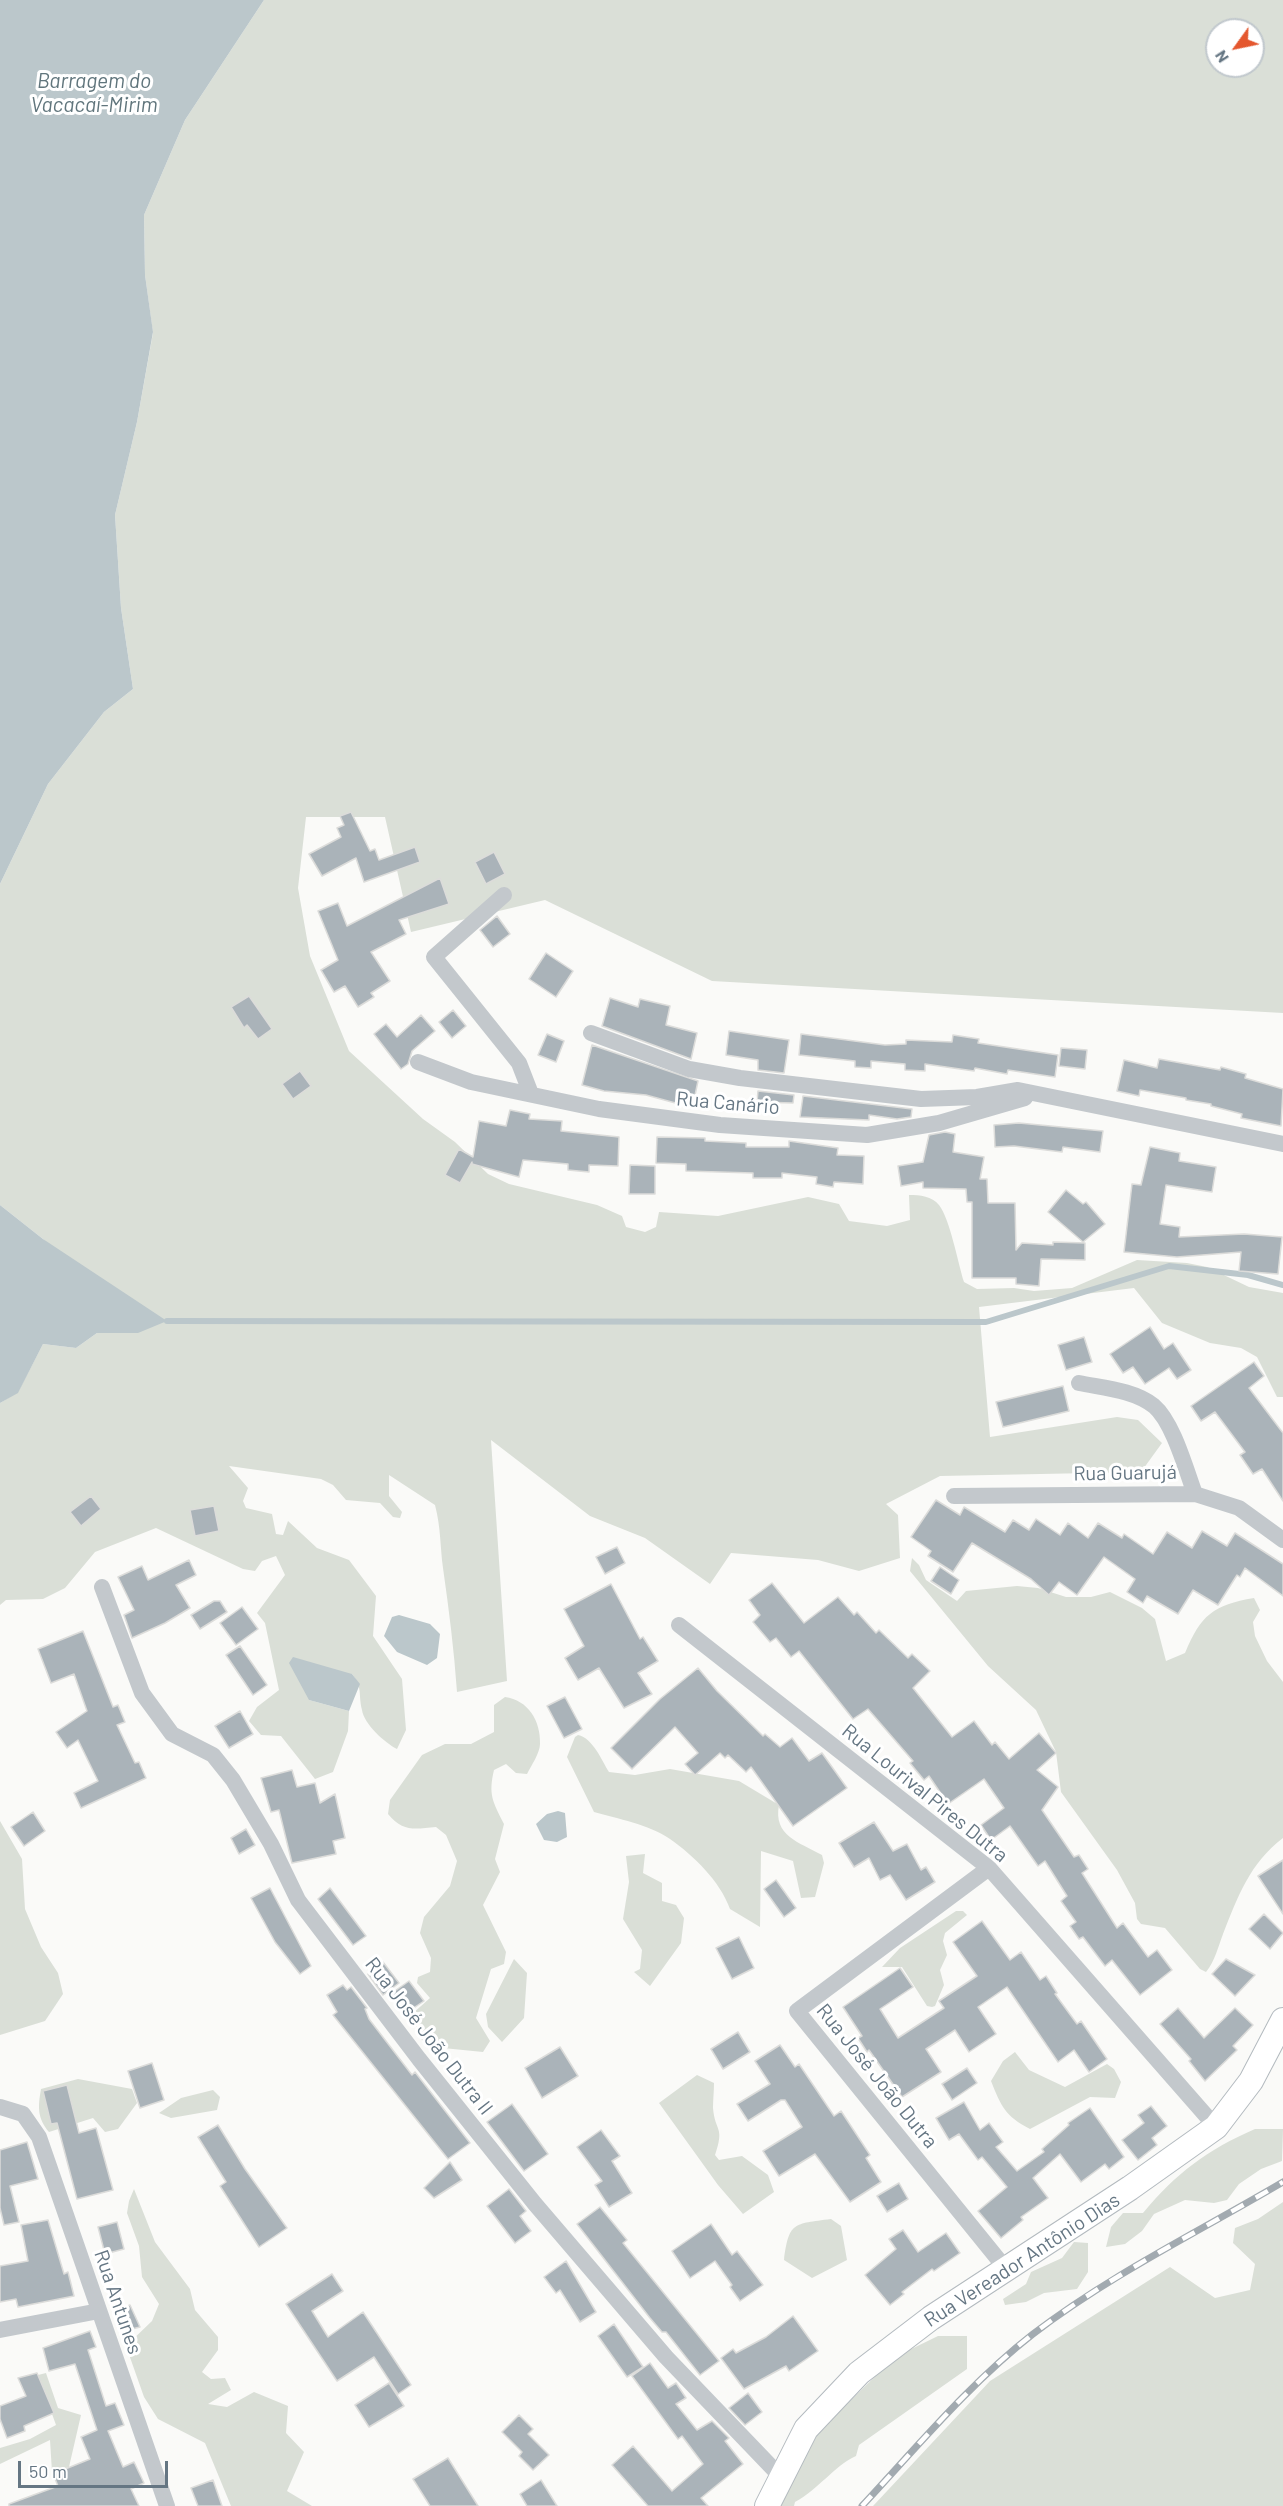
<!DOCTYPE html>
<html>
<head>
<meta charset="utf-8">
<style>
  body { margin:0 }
  #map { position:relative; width:1283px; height:2506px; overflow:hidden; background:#fafaf8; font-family:Barlow,sans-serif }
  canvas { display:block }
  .north { position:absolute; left:1205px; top:18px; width:60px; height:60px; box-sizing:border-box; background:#fff; border:2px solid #c1c8cd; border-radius:50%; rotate:237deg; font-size:16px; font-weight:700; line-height:24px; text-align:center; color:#657683 }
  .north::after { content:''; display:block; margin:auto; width:21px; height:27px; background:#e4572e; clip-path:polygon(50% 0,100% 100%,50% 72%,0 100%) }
  .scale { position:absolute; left:18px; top:2461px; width:150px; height:27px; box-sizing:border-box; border:3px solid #657683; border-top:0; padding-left:8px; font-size:18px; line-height:21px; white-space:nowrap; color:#657683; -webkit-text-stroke:4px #fff; paint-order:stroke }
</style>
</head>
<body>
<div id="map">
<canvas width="1283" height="2506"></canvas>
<div class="north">N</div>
<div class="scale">50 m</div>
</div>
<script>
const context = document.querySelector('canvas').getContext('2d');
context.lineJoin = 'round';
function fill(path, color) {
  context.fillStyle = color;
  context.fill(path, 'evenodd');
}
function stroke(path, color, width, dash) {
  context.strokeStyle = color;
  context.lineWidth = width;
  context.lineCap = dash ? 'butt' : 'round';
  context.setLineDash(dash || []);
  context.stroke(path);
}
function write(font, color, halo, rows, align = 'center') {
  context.font = font + ' Barlow,sans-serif';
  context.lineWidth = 6;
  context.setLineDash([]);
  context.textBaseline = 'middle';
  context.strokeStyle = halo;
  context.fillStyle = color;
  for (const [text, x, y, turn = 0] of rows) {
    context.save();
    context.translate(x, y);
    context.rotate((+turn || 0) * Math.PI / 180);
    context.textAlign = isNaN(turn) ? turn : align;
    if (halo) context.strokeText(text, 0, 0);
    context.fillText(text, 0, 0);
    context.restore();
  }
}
fill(new Path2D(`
  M264,0h1019v1013l-571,-32 -167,-81 -134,32 -26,-115h-79l-8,71 12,68 39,95 74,68 32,23 33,32 21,10 88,21 25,11 4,11 19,5 11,-5 3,-15 59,4 90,-19 31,7 10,17 38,5 23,-6 -1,-25c11,0 23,1 30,10 11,14 19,58 25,77l13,7 37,-1 20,3 38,-3 65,-28 50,3 20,4 42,20 34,6v104h-6l-20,-40 -16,-9 -31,-5 -48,-20 -28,-35 -155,19 11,130 127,-20 21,3 24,23 -21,29 -201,4 -54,28 12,11 2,43 -41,13 -41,-11 -87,-7 -21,31 -65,-46 -55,-22 -99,-76 16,241 -50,11c-3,-42 -8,-82 -14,-124 -3,-22 -2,-40 -8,-63l-46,-30v21l13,16 -2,6 -7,-1 -13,-14 -34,-3 -13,-15 -12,-6 -92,-13 19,22 -5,13 3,7 26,6 4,20 7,1 5,-14 29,27 32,12 27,36 -3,40 29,43 4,51 -9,19c-12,-6 -33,-25 -35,-39 -4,-17 1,-22 -10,-36l-43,26 40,11 -1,20 -15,41 -18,7 -34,-43 -20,-1 -12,-14 8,-14 22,-17 -14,-67 -8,-10 28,-38 -9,-19 -14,5 -7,10 -12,-2 -87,-41 -61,24 -30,36 -22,11 -37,1 -6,5v-202l18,-11 25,-48 33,4 21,-15h41l-95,-94 -43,-34v-321l48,-100 56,-72 29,-23 -12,-81 -6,-93 22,-93 16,-89 -8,-58 -1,-60 41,-95zM1217,30h36v36h-36z
  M912,1558l7,7 7,15 31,21 9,-10 51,-5 21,2 28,9h25l19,-5 32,16 13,11 11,42 19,-8c16,-38 28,-48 69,-55l6,12 -7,12 2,14 12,25 16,21v156c-33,25 -45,58 -60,96 -5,13 -8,27 -17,38l-6,-3 -35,-41 -24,-4 -4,-5 -2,-16 -18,-33 -56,-78 -5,-40 -20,-42 -48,-44 -78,-95z
  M505,1697c23,3 36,24 35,47 0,9 -9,22 -13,30l-11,-1 -10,-9 -12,6c-6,25 -1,32 10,54l-9,35 5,13 -17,33 23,47 -2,12 -13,5 -15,49 14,23 -7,11 -50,-5 -11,-7 -11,-25 19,-17 -13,-15 1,-6 12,-5 1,-14 -11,-25 4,-16 26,-31 7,-25 -11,-26 -10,-8c-22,2 -33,5 -48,-13l2,-14 32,-45 23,-11h26l23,-12v-27z
  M578,1735c15,3 24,26 31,37l26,3 35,-6 69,12 40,24c-6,31 20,37 43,50l2,8 -9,34 -14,1 -8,-37 -32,-10 -1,76 -30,-18c-10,-28 -36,-53 -60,-70 -22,-15 -52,-20 -76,-27l-27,-55 8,-20z
  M0,1821l22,38 3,50 16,38 17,26 5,21 -18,27 -45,14z
  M645,1854l-2,19 19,10v18l14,4 8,13 -3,25 -31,43 -16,-14 6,-3 2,-19 -19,-31 6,-37 -3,-26z
  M956,1911h7l4,4 -22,18 -2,8 4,14 -7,15 4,15 -9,21 -3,1 -5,-1 -25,-39h-20l18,-19z
  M514,1959l13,14 -3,45 -22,24 -14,-15 -2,-13z
  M1015,2052l14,18 36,17 42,-23 7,5 7,13 -6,16 -25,-1 -60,32c-25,-13 -29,-23 -39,-48l12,-20z
  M697,2075l17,8c0,8 -1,17 -1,25 2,24 12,18 2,47l4,5 23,-4 26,19 6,17 -31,22 -25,-29 -59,-82z
  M78,2079l54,10 5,14 -19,26 -13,3 -12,-14 -44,14c-12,-14 -11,-26 -8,-43z
  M213,2090l7,7 -3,13 -46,8 -12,-5 22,-15z
  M1255,2129h28l-1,32 -21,8 -22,15 -12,16 -13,3 -29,-3 -31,14 -12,17 -17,13 -19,3 5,-20 12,-14h20c33,-40 64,-63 112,-84z
  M134,2189l21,53 35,47 5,21 23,27v13l-16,22 9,7 14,-1 6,12 -23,14 19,3 27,-15 34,14 -2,27 18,19 -17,39 25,15h-81l-26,-63 -47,-24 -14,-22 -18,-51 26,-25 7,-17 -17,-27 -3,-31 -12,-33 2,-12z
  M1283,2202v304h-410l117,-125 180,-114 45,31 35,-8 5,-26 -22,-21 2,-15 23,-9z
  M831,2219l10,7 6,34 -35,18 -28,-18c5,-38 9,-36 47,-41z
  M1074,2242l14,1v29l-11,17 -33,4 -18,9 -21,3 -2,-6 23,-15 5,-12 31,-14z
  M938,2336h29v33l-108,76 -3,11c-22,10 -37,33 -61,46l-1,4h-18l31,-63 88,-86z
  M46,2373l12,35 23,7 -12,52 -17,5 -2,-32 -50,24v-16l30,-9 26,-14 -18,-50z`), '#dadfd7');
fill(new Path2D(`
  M0,0h264l-79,120 -41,95 1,60 8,57 -16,90 -22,93 6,93 12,81 -29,23 -56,72 -48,100z
  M0,1205l43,34 124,82 -29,12h-41l-21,15 -33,-4 -25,49 -18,10z
  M399,1615l31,9 10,10 -3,24 -10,7 -30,-13 -13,-16 8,-19z
  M293,1657l59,17 8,10 -11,27 -40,-11 -20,-37z
  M558,1811l7,2 2,24 -10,5 -13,-2 -8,-16 11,-10z`), '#bbc7cb');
stroke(new Path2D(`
  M167,1321l819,1 183,-56 79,9 35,10`), '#bbc7cb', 6);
const building = new Path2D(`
  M351,812l19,39 5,-2 4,11 36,-13 5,15 -56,20 -8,-24 -34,18 -13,-22 32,-17 -4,-9 7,-3 -4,-9z
  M494,852l11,22 -19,10 -11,-22z
  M440,878l9,26 -50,16 7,14 -35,18 19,29 -19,12 3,4 -16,10 -13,-21 -11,6 -13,-22 17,-10 -20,-49 20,-8 9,23z
  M497,916l13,18 -17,13 -13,-17z
  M546,953l27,18 -17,26 -27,-18z
  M249,996l23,33 -14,10 -11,-14 -3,3 -13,-21z
  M610,998l28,9 2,-8 30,7 -4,19 31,8 -6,26 -89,-33z
  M453,1010l13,16 -14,12 -13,-16z
  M421,1015l14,16 -23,20 -4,13 -7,5 -27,-35 12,-10 11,13z
  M729,1031l60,9 -5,33 -26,-3v-10l-32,-5z
  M547,1034l17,7 -8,21 -18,-7z
  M801,1034l84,11 21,-1v-4l46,2 1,-7 26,4 -1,4 80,12 -3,22 -47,-7 -1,4 -32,-6 -1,3 -49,-7v7l-20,-1v-6l-34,-3v7l-16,-1v-6l-56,-6z
  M592,1045l106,36 -4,19 -14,-1 -1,5 -33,-9 -42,-4 -22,-6z
  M1061,1048l26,2 -2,19 -26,-3z
  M1159,1059l61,11 1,-3 25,7 -1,4 38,11 -2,37 -40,-8 1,-4 -31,-8v-2l-25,-4v-2l-46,-8 -1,6 -22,-5 7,-31 33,8z
  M300,1071l11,15 -18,13 -11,-15z
  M758,1091l36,4 -1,8 -36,-1z
  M803,1096l109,13 -1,8 -14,2 -28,-4v5l-69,-3z
  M510,1110l20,4 -1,5 33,2 -1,10 58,6 -1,29 -29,-1v7l-21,-2v-6l-45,-4 -4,17 -47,-13v-2l-12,21 -15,-8 14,-26 14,8 6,-36 27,5z
  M1019,1123l84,8 -3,21 -37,-5 -1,5 -48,-6 -19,1 -1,-22z
  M945,1132l10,2 -2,18 31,5 -4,22h7l1,24h27l1,47 6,-7 31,2v-3l32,1v17l-44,-1 -2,27 -23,-2v-6h-44v-76h-5l-1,-13 -43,-1v-6l-22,4 -3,-20 25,-4 6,-27z
  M657,1137l48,1v3l41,2v4h43v-6l49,7 -1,7 27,1 -1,28 -29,-2 -1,5 -17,-3 1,-7 -35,-4v5h-29v-5l-67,-2v-7l-30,-1z
  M1150,1147l30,6 -1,8 37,6 -4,25 -46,-7 -6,39 20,3 -1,10 65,-3 38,3 -4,37 -39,-3 2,-19 -64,5 -53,-5 8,-68 9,1z
  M630,1165l25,1v28h-26z
  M1066,1190l17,14 3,-2 19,22 -22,18 -35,-30z
  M1150,1327l14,22 9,-6 18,27 -14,9 -8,-11 -24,16 -12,-17 -10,6 -13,-19z
  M1084,1337l8,25 -26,8 -8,-25z
  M1254,1362l10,14 -15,12 34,45v68l-21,-32 -9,5 -13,-19 5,-3 -30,-40 -14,9 -10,-15z
  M1063,1386l6,25 -66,16 -7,-25z
  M91,1496l10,13 -20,17 -11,-14z
  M936,1500l24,15 4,-8 41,25 8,-12 16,10 7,-11 24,16 8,-12 20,15 10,-15 24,15 2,-4 29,20 14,-22 25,16 10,-17 25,15 8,-13 48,31v32l-38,-28 -5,9 -3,-2 -19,30 -25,-15 -15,24 -31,-18 -4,7 -16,-11 8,-13 -31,-22 -27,38 -18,-13 -10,13 -18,-16 -59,-36 -19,29 -25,-16 3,-5 -20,-14z
  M214,1506l5,25 -24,5 -5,-26z
  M617,1547l8,16 -20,11 -9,-17z
  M189,1560l7,15 -20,10 14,23 -25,15 -33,15 -8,-23 10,-5 -16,-33 24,-11 6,14z
  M940,1567l19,13 -8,14 -20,-13z
  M772,1583l32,40 34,-26 16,18 3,-3 19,21 3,-3 29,28 4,-4 18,17 -17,17 39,49 22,-16 18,24 3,-3 14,17 30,-26 17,20 -19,17 21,17 -16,23 32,47 5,-2 9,14 -6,4 35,55 6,-5 25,34 9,-7 15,20 -32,25 -28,-35 -7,6 -22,-29 -4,2 -9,-13 6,-4 -15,-21 6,-5 -22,-35 -7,5 -28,-40 -19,14 -10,-15 23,-17 -20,-29 -36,25 -19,-28 -5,4 -14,-17 3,-2 -45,-52 -15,10 -54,-68 -8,6 -15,-19 -6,4 -17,-20 7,-7 -11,-15z
  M611,1584l29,55 3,-2 15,24 -20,12 14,21 -28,14 -25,-40 -21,12 -13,-22 19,-12 -20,-37z
  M214,1601h6l7,11 -27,17 -9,-14z
  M242,1607l16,22 -22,16 -16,-22z
  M83,1631l30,76 5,-2 7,17 -8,3 18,38 4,-1 7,16 -65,30 -7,-15 24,-12 -20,-41 -11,8 -11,-16 31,-21 -13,-37 -23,9 -13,-34z
  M240,1646l27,39 -14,10 -27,-40z
  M698,1668l19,23 46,45 2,-2 15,13 12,-9 17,23 13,-8 25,35 -54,38 -42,-59 -5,5 -18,-17 -3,3 -5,-5 -25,22 -10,-11 13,-11 -23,-26 -43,42 -21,-21 49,-49z
  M565,1697l17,32 -18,9 -17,-32z
  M240,1711l13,23 -24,14 -14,-22z
  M292,1770l5,17 18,-4 5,20 15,-9 10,44 -12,3 3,13 -44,9 -13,-53 -8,2 -10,-34z
  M33,1812l12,19 -21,15 -13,-19z
  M874,1822l19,29 14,-7 14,26 5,-3 9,15 -29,18 -16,-25 -10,5 -11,-22 -15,9 -15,-24z
  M246,1829l9,16 -16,9 -8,-16z
  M1283,1860v54l-25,-38z
  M776,1880l20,28 -12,9 -20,-28z
  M270,1888l41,78 -11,8 -25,-32 -24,-44z
  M330,1888l36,48 -13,9 -35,-46z
  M1264,1914l19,19 -13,16 -21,-20z
  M982,1921l28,39 11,-8 19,28 6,-4 11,17 -2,1 22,30 4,-3 26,38 -18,13 -15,-22 -16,12 -51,-75 -29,20 18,27 -27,18 -14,-22 -29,19 15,23 -39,25 -33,-47 -2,2 -9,-14 4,-2 -19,-29 57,-39 13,19 -33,22 18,29 46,-30 -5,-7 38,-25 -24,-34z
  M739,1937l15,31 -22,11 -16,-31z
  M1226,1959l29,16 -20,21 -23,-22z
  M383,1962l16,21 -16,12 -15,-21z
  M409,1981l15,20 -18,12 -14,-20z
  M343,1985l4,5 4,-3 16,21 -2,1 4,10 43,56 3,-3 55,71 -22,16 -115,-144 4,-3 -10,-17z
  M1178,2008l26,30 31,-30 18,17 -20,21 4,4 -32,31 -16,-20 2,-2 -31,-35z
  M738,2032l12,20 -27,17 -12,-20z
  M780,2045l15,22 4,-3 35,52 7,-5 29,44 -4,3 15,24 -31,20 -35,-48 -36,22 -16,-25 39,-24 -17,-27h-4l-33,21 -11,-17 33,-20 -15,-23z
  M560,2047l18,29 -36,22 -17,-30z
  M152,2063l12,37 -24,8 -12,-37z
  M967,2068l10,15 -25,17 -10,-16z
  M67,2085l12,48 17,-5 17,62 -36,9 -20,-76 -6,1 -8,-33z
  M964,2102l16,28 9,-7 14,19 -7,5 21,24 27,-19 -2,-3 27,-24 -1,-2 22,-15 34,49 -15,12 -4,-5 -24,18 -21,-28 -27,24 15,20 -27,19 2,3 -22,18 -23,-27 29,-24 -25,-30 -4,3 -19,-26 -10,6 -13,-22z
  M512,2104l36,50 -24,17 -37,-49z
  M1151,2106l16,20 -15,12 5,7 -19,15 -16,-20 22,-17 -6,-8z
  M218,2125l27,44 42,59 -28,19 -39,-61 6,-4 -28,-45z
  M601,2130l19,26 -8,5 20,32 -23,14 -14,-22 7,-4 -25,-34z
  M27,2142l11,37 -28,7 9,36 -15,3 -4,-17v-58z
  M450,2162l12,18 -28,18 -10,-10z
  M899,2183l9,16 -21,13 -10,-16z
  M509,2189l17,22 -6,5 11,15 -16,12 -28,-37z
  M600,2207l27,33 -4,3 96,118 -19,14 -34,-43h-4l-12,-14 -73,-94z
  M48,2220l16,54 4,-2 6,24 -56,11 -2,-8 -16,3v-36l28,-5 -7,-36z
  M117,2222l7,27 -19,5 -7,-27z
  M711,2224l21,31 5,-4 26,34 -23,16 -10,-14 2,-2 -17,-24 -25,17 -18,-27z
  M903,2230l15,22 28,-19 14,20 -26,18 -2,-2 -30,23 2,2 -14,11 -25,-30 31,-26 -7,-10z
  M566,2261l30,51 -16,10 -20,-32 -4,3 -12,-16z
  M332,2274l11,17 -31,20 16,26 35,-25 48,73 -13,9 -24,-37 -37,24 -51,-77z
  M130,2305l10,22 -16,4 -9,-19z
  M793,2316l25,35 -29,20 -3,-5 -42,23 -23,-31 12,-9 3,4 30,-16z
  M614,2324l29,43 -16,10 -29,-41z
  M90,2331l6,16 -8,3 18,56 9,-3 9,22 -16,6 15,36 11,-5 10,21 -13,6 8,17h-130v-2l49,-18 -5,-12 37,-15 -9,-22 16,-7 -22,-66 -26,7 -6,-23z
  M650,2363l18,25 8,-5 10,15 -10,6 21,26 15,-9 17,17 -4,3 18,23 -42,34 7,8h-60l-36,-41 21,-19 39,45 31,-27 -21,-28 -4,3 -46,-63z
  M37,2373l17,40 -30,13 1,5 -18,7 -7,-19v-13l26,-10 -8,-18z
  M389,2383l15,23 -35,21 -14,-22z
  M748,2393l14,19 -17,13 -16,-17z
  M519,2415l14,14 -5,5 21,21 -16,15 -14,-14 3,-4 -20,-20z
  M448,2458l30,48h-48l-17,-27z
  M213,2480l9,26h-24l-7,-18z
  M541,2480l16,26h-30l-7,-12z`);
fill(building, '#aab3b9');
stroke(building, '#dcdcda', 1.5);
const secondary = new Path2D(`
  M767,2506l39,-77 53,-56 72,-55 199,-130 86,-61 35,-46 32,-61`);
stroke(secondary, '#b3babf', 26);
stroke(new Path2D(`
  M504,895l-70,62 85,106 12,31
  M591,1033l98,36 51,9 181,21 56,-2 41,-7 265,54
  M418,1062l53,20 128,27 121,16 147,10 72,-12 86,-25
  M1079,1383c24,5 55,7 75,23 19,16 32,64 41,88
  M954,1496l241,-2 44,14 44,32
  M102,1587l40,106 30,41 41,21 20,25 38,64 27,56 121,159 116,145 131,153 116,121
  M679,1625l310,243 227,259
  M989,1868l-192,143 209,258
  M0,2107l23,7 16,23 128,369
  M0,2330l99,-19`), '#c3c8cc', 16);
stroke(secondary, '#fff', 24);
const rail = new Path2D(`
  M862,2506c55,-59 108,-123 171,-172 77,-59 167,-103 250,-152`);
stroke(rail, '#a2aab0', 7);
stroke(rail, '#fff', 4.5, [14]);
write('20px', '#657683', '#fff', [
  ["Rua Canário",728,1103,5],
  ["Rua Guarujá",1125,1473,-1],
  ["Rua Lourival Pires Dutra",925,1793,39],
  ["Rua José João Dutra II",429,2036,52],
  ["Rua José João Dutra",877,2076,51],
  ["Rua Vereador Antônio Dias",1022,2260,-33],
  ["Rua Antunes",118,2302,71]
]);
write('italic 21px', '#60757c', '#fff', [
  ["Barragem do",94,81],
  ["Vacacaí-Mirim",94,105]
]);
</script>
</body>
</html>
